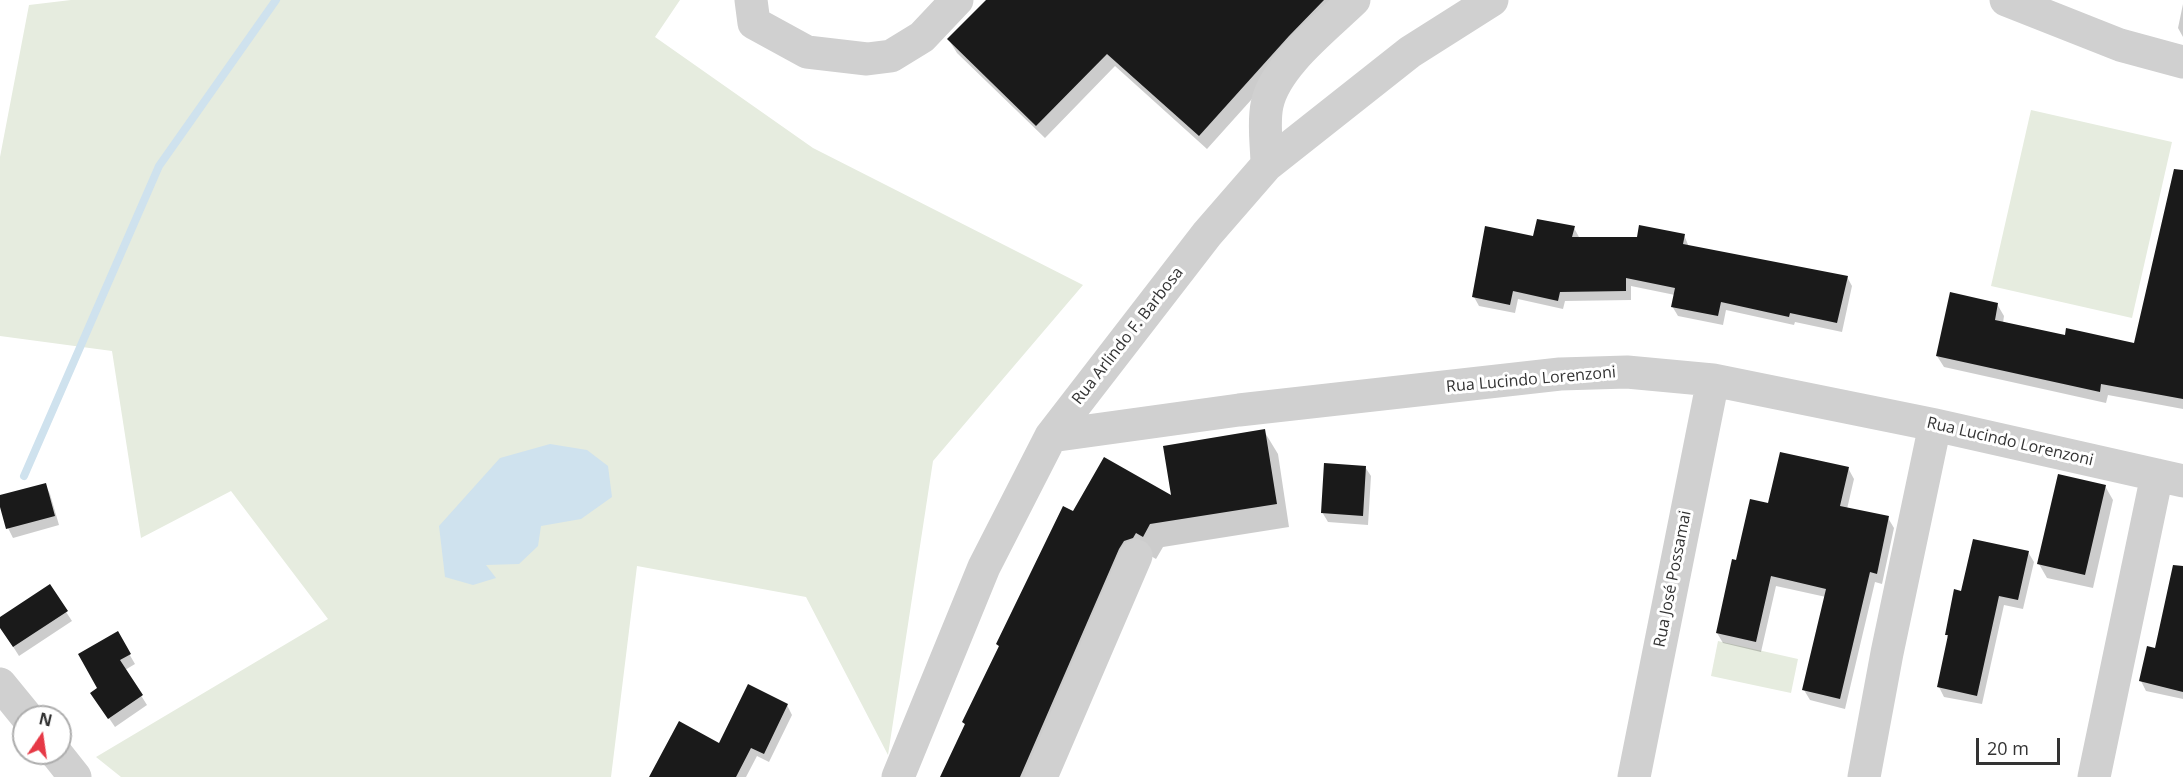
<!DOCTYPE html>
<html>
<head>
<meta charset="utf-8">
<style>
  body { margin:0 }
  #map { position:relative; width:2183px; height:777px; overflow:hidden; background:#fff; font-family:"Open Sans",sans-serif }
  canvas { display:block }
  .north { position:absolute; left:12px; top:705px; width:60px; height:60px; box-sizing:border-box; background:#fff; border:2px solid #adadad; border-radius:50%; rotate:13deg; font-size:16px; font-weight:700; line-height:24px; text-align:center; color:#333 }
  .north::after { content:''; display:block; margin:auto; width:21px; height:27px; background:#e63946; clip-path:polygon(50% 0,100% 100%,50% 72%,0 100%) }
  .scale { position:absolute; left:1976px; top:738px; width:84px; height:27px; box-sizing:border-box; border:3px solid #333; border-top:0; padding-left:8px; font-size:18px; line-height:21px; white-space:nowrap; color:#333; -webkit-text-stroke:4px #fff; paint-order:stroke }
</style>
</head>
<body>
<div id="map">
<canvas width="2183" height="777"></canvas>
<div class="north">N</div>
<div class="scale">20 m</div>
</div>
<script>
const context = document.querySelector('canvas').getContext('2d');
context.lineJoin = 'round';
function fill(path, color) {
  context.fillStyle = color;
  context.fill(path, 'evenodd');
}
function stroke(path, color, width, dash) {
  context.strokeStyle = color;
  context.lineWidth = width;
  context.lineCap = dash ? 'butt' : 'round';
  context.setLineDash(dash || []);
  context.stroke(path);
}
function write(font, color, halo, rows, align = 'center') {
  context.font = font + ' "Open Sans",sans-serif';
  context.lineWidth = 6;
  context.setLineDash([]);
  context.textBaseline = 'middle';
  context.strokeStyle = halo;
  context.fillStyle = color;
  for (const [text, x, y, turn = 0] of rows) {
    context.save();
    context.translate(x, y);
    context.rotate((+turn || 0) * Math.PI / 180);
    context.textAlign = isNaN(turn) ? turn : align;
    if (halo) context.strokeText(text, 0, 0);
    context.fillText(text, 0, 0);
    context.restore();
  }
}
fill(new Path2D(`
  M71,0h609l-25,37 158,111 270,137 -150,176 -45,294 -82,-158 -169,-31 -26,211h-490l-25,-20 232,-138 -97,-128 -90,47 -29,-187 -112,-15v-179l29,-152z
  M2031,110l141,32 -40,176 -141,-32z
  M1718,641l80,18 -7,34 -80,-17z`), '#e6ecdf');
fill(new Path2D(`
  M550,444l37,6 21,16 4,31 -31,22 -40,7 -3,20 -19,18 -33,1 10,13 -23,7 -28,-8 -6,-51 61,-68z`), '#cfe2ee');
fill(new Path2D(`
  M988,0h357l-49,50 -89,99 -92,-83 -70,72 -88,-85 -8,-13z
  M2183,4v33l-5,-9z
  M2183,195v214l-75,-14 -2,8 -162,-36 -7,-11 60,-52 7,12 -1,7 63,13 69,9z
  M1574,228l5,9 59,1 46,-3 5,12 158,30 5,9 -10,46 -47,-10 -1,3 -68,-15 -3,15 -45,-9 -6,-10 3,-11 -44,-9v14l-66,1 -2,8 -45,-10 -3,14 -36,-7 -5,-9 60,-59z
  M1264,431l14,23 11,73 -126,20 -7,12 -7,-4 -107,222h-96l20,-51 -3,-4 37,-74 -3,-4 76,-131 100,-15z
  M1365,467l6,9 -3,49 -40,-3 -6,-10z
  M1848,468l6,11 -7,30 41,9 6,10 -12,56 -7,-2 -30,127 -35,-9 -6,-10 22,-93 -50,-11 -15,66 -38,-9 -6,-10 20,-72 33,-56z
  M45,484l5,10 9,31 -46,13 -5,-10 -8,-31z
  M2105,486l8,14 -20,88 -46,-10 -8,-14z
  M2028,552l6,10 -11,47 -19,-4 -22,99 -38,-7 -5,-10 10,-47 -3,-6z
  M49,586l23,35 -53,35 -19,-30v-7z
  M2183,600v99l-37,-8 -5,-10z
  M117,633l18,31 -10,6 22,35 -32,22 -17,-25 1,-14z
  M787,705l5,10 -23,47 -12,-6 -11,21h-96l70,-32z`), '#0003');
stroke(new Path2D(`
  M24,476l135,-310 117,-166`), '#cfe2ee', 8);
fill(new Path2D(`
  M986,0h338l-35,36 -90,100 -92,-82 -71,72 -89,-87z
  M2174,169l9,1v229l-82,-15 -1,8 -164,-36 14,-64 48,11 -3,17 70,15 1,-7 68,15z
  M1537,219l38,7 -3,11h65l2,-12 46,9 -2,10 165,32 -11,47 -47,-10 -1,4 -68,-15 -3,14 -47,-9 4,-19 -49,-10v13l-66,1 -2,9 -45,-10 -3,14 -38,-8 13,-71 48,10z
  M1265,429l12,75 -127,20 -7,13 -7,-4 -3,5 -9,3 -5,8 -99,228h-80l25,-53 -3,-2 37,-76 -3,-2 67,-138 10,5 31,-54 67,38 -8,-49z
  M1780,452l69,15 -9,39 49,10 -12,58 -7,-2 -30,127 -38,-9 24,-101 -55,-13 -15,66 -40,-9 16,-74 4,1 14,-61 18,4z
  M1324,463l42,3 -3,50 -42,-3z
  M2058,474l48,11 -21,90 -48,-11z
  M46,483l9,33 -49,13 -6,-22v-12z
  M1973,539l56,12 -11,49 -19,-4 -22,100 -40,-9 11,-52h-3l9,-46 7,2z
  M2173,565l10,1v126l-44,-11 8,-35 8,2z
  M50,584l18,27 -55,36 -13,-19v-11z
  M118,631l13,23 -11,6 23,35 -35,24 -18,-26 7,-5 -19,-34z
  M748,684l40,20 -24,50 -13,-6 -15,29h-87l30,-56 40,22z`), '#1a1a1a');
stroke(new Path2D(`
  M751,0l3,23 53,29 60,7 24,-3 31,-19 35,-37
  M2006,0l114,45 63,17
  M1267,165c0,-18 -4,-41 0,-60 8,-39 58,-77 87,-105
  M1051,436l188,-26 321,-36 67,-2 86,8 222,45 248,56
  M0,684l27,33
  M56,753l19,24
  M898,777l86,-210 67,-131 156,-202 60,-69 143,-113 82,-52
  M1041,777l95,-221
  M1634,777l79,-397
  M1864,777l23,-124 48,-228
  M2094,777l63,-302`), '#d0d0d0', 33);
write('16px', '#333', '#fff', [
  ["Rua Arlindo F. Barbosa",1128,336,-52],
  ["Rua Lucindo Lorenzoni",1531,380,-5],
  ["Rua Lucindo Lorenzoni",2010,442,13],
  ["Rua José Possamai",1673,579,-79]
]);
</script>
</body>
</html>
